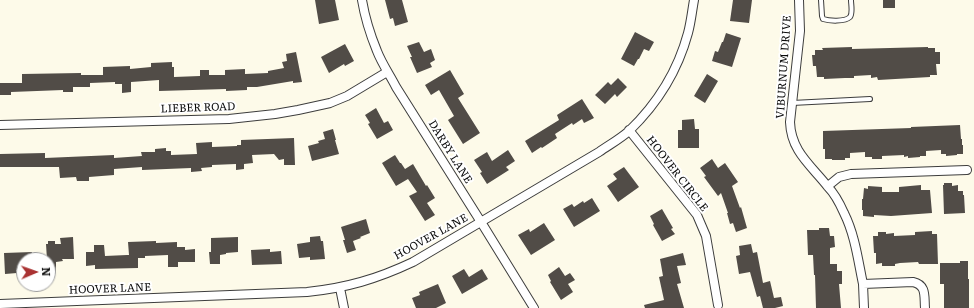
<!DOCTYPE html>
<html>
<head>
<meta charset="utf-8">
<style>
  body { margin:0 }
  #map { position:relative; width:974px; height:308px; overflow:hidden; background:#fdfae9; font-family:Literata,serif }
  canvas { display:block }
  .north { position:absolute; left:16px; top:252px; width:40px; height:40px; box-sizing:border-box; background:#fff; border:1px solid #9d9d9d; border-radius:50%; rotate:88deg; font-size:11px; font-weight:700; line-height:16px; text-align:center; color:#0a0a0a }
  .north::after { content:''; display:block; margin:auto; width:14px; height:18px; background:#a93232; clip-path:polygon(50% 0,100% 100%,50% 72%,0 100%) }
</style>
</head>
<body>
<div id="map">
<canvas width="974" height="308"></canvas>
<div class="north">N</div>
</div>
<script>
const context = document.querySelector('canvas').getContext('2d');
context.lineJoin = 'round';
function fill(path, color) {
  context.fillStyle = color;
  context.fill(path, 'evenodd');
}
function stroke(path, color, width, dash) {
  context.strokeStyle = color;
  context.lineWidth = width;
  context.lineCap = dash ? 'butt' : 'round';
  context.setLineDash(dash || []);
  context.stroke(path);
}
function write(font, color, halo, rows, align = 'center') {
  context.font = font + ' Literata,serif';
  context.lineWidth = 4;
  context.setLineDash([]);
  context.textBaseline = 'middle';
  context.strokeStyle = halo;
  context.fillStyle = color;
  for (const [text, x, y, turn = 0] of rows) {
    context.save();
    context.translate(x, y);
    context.rotate((+turn || 0) * Math.PI / 180);
    context.textAlign = isNaN(turn) ? turn : align;
    if (halo) context.strokeText(text, 0, 0);
    context.fillText(text, 0, 0);
    context.restore();
  }
}
fill(new Path2D(`
  M315,0h20l4,20 -20,4z
  M385,0h17l6,22 -13,4 -2,-8 -3,1z
  M733,0h19l-3,23 -19,-2z
  M883,0h12v8h-12z
  M635,32l19,10 -5,9 -5,-2 -5,10h-1l-4,7 -13,-7z
  M726,33l15,5 -9,29 -20,-6 3,-10 3,1 4,-10h1z
  M419,42l5,10 7,-3 4,11 -5,3 2,4 -15,6 -7,-16h2l-5,-11z
  M345,44l9,17 -9,5 -1,-2 -15,9 -8,-16z
  M852,47v2l76,-2v1h7v4h5v12h-4l1,11h-7v2l-52,3 -1,-3 -6,1v-3l-17,1v2h-9l-21,1v-2h-7l-1,-11h-3l-1,-11h3v-5h8l-1,-2z
  M296,52l6,30 -9,1v-2l-36,6h-10v3l-21,1v-2l-67,2v-11l-28,2v10l-9,1v-9h-7v-2l-25,1v4h-17v5h-10v-2l-52,2v3h-11v-12h22v-9l59,-1v2h22v-8l27,-1v3l21,-2v-4l21,-1v5h2v10l26,-1v-6h9v5h16v-5l20,-1v5l23,-1v-2l16,-3 -2,-6 5,-1 -1,-7z
  M450,70l14,24 -6,4 22,35 -17,11 -15,-24 6,-4 -15,-26 -8,5 -6,-10z
  M707,74l11,7 -13,22 -11,-7z
  M618,78l9,9 -10,10 -2,-3 -10,10 -10,-9 13,-13 3,3z
  M582,99l12,19 -10,5 -2,-4 -9,6 -1,-2 -17,11 2,4 -15,10 -1,-1 -9,6 -7,-12 34,-21 -2,-5z
  M376,108l8,15 4,-2 5,9 -16,9 -9,-15 2,-1 -5,-8z
  M694,119l1,10h4v19h-21v-18h4v-10z
  M960,125l1,14h1v6h1v9h-6v1l-11,1v-2h-5v-4l-15,1v5h-6v1l-12,1v-2l-4,1v-2l-22,1v3h-10v-2h-7v-5l-15,1v5h-5v2h-13v-1h-7v-10h-2v-18l88,-3v-1z
  M333,129l3,11h-1l4,14 -27,7 -4,-15 11,-3 -1,-2 7,-2 -2,-7z
  M294,138l1,27h-11v-6l-5,1 -5,-6 -22,1 1,8 -9,1v5l-8,1v-6l-24,1v2l-11,1 1,3 -11,1v-4l-49,2v-3l-28,2v6l-25,2v4h-12l-1,-4 -16,1 -1,-11h-59v-13l45,-1v5l69,-3v3l28,-2 -1,-4h14v-3l11,-1v3h5v4l26,-1 -1,-11 16,-1v5l25,-1v-1h4v-5z
  M508,150l7,11 -9,6 3,3 -22,14 -7,-11 2,-1 -8,-12 13,-8 5,9z
  M395,155l5,8h1l4,6 8,-5 13,22 1,-1 8,13 -8,5 8,12 -10,6 -16,-25 8,-4 -9,-13 -12,7 -14,-23z
  M712,159l6,9 7,-5 13,19 -6,4 8,22 1,-1 6,21 -11,4 -3,-9 -3,1 -3,-11h1l-7,-20 -3,3 -14,-19 2,-1 -6,-8z
  M624,167l15,20 -21,15 -11,-16 10,-7 -4,-5z
  M944,183h8v3l6,-1v6h5v4h1l1,18 -21,1 -1,-29h1z
  M921,185v5h9l2,23 -41,3 -17,-1v2l-11,-1v-6h-1v-11h1l1,-11 4,1v-3l14,1v5h17v-5z
  M592,198l8,13 -26,16 -11,-18 9,-5 2,3 9,-6 1,2z
  M662,209l11,19 -2,1 4,5 -13,7 -9,-16 1,-1 -4,-8z
  M366,219l4,14 -10,4 1,1 -8,3 3,9 -9,3 -4,-13h2l-4,-13z
  M544,223l11,17 -24,15 -13,-20 11,-6 1,3z
  M819,228h10l1,8h4l1,11 -5,1v16h7v7h5v13h-3l2,24h-25l-1,-33h-1l-1,-20h-5l-1,-25h12z
  M932,231v3h5l1,30h-19l-1,-2 -18,1 -5,1v2h-13v-3l-6,1v-11h-2l-1,-17h5v-4h8v2l8,-1v3l21,-1v-3z
  M320,236l1,5h2l2,18 -15,1v-3l-11,1 -2,-14 13,-2v-5z
  M73,237l1,22h-12l1,2 -7,1v9h-8v-11h-1l-1,-16h2v-3h7v3h6l-1,-6z
  M238,237v15l-12,1v1l-6,1v9h-10l-1,-12h2v-14z
  M156,241v2l21,-1v5h8v3l10,-1v13h-17v5h-10v-12l-23,1v2h-7v10l-43,1v-4l-9,1v-14h8v-7h10l1,11 22,-1h2l-1,-13z
  M751,244l2,9 4,-1 6,31 7,-2 4,17 7,-1 2,9 -8,2h-12l-3,-12 -3,1 -7,-25 -11,2 -3,-18 4,-1 -1,-9z
  M270,249v3l11,-1 1,13 -30,1 -1,-15z
  M32,252v8h-8v9l-8,1 1,3 -12,1 -1,-21z
  M683,253l3,12 -9,1 4,17 -4,1 7,24h-39l-1,-3 20,-5 -5,-23 4,-1 -3,-17z
  M960,261h8v18h1v29h-25v-24h-4v-21h20z
  M559,267l6,9 5,-3 5,7 -7,4 5,8 -12,8 -11,-18 1,-1 -3,-6z
  M464,269l5,8 13,-8 6,10 -26,15 -10,-18z
  M438,284l8,19 -10,5h-20l-4,-10 8,-3 -1,-3z`), '#514c47');
const lane = new Path2D(`
  M821,0l1,16 1,3c6,2 22,3 27,-2 3,-4 1,-12 1,-17
  M792,103l78,-4`);
const street = new Path2D(`
  M362,0c3,18 8,34 15,51 5,13 13,24 19,36l85,135 53,86
  M799,0l1,31 -10,91c1,30 22,44 38,65 7,7 12,17 16,26 11,22 14,47 19,71
  M0,125l229,-6 46,-5 23,-4 32,-7 17,-7 40,-24
  M629,130l68,85 9,21 12,69
  M828,186l11,-9 12,-3 116,-4
  M340,288l4,20
  M0,304l307,-12c39,-4 70,-13 106,-30l186,-110c10,-7 21,-13 30,-21 28,-27 49,-61 59,-98 3,-11 4,-22 6,-33
  M864,308l-1,-24 50,-2c14,3 11,15 12,26`);
stroke(lane, '#3d3d3d', 6);
stroke(street, '#3d3d3d', 10);
stroke(lane, '#fff', 4);
stroke(street, '#fff', 8);
write('11px', '#0a0a0a', '#fff', [
  ["VIBURNUM DRIVE",784,67,-86],
  ["LIEBER ROAD",198,108,-2],
  ["DARBY LANE",450,152,58],
  ["HOOVER CIRCLE",677,174,52],
  ["HOOVER LANE",431,237,-29],
  ["HOOVER LANE",110,289,-2]
]);
</script>
</body>
</html>
